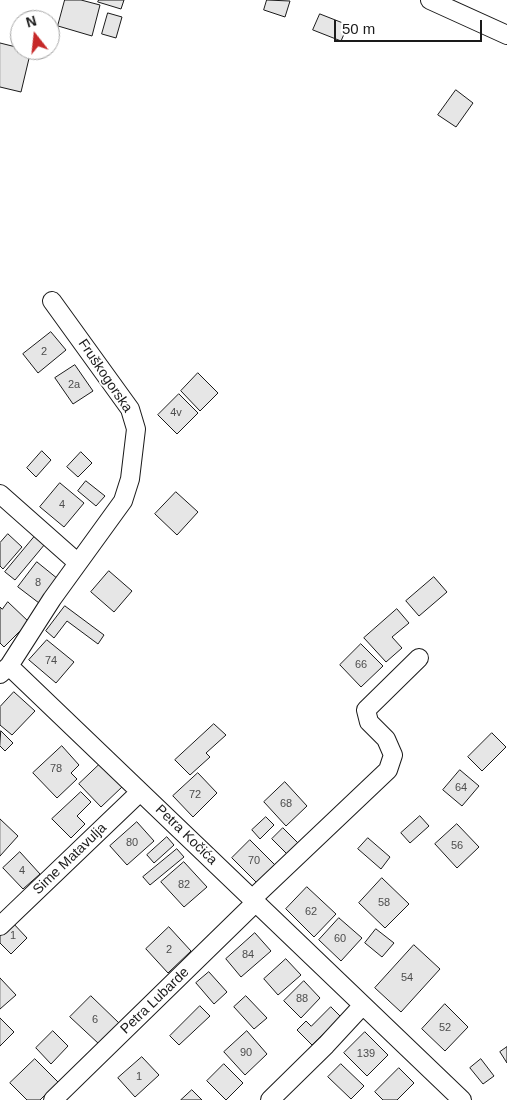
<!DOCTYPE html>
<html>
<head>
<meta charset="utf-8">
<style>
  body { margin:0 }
  #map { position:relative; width:507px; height:1100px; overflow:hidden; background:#fff; font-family:Arial,sans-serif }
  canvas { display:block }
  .north { position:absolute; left:10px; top:10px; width:50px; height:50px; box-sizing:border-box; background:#fff; border:1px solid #a3a3a3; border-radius:50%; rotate:344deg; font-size:14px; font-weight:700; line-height:20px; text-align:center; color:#1a1a1a }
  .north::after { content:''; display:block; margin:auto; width:18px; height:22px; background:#c62828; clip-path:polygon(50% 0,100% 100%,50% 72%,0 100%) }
  .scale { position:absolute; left:334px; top:20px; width:148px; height:22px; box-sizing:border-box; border:2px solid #1a1a1a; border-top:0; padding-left:6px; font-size:15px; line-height:18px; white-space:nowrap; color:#1a1a1a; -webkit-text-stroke:4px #fff; paint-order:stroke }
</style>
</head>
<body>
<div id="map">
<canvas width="507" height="1100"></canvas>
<div class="north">N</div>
<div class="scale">50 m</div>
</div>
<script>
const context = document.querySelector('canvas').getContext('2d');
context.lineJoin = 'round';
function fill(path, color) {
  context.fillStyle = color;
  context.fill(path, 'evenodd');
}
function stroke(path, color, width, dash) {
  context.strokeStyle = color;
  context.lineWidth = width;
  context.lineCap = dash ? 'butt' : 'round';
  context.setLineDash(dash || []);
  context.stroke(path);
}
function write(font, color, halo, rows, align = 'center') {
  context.font = font + ' Arial,sans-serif';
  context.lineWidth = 4;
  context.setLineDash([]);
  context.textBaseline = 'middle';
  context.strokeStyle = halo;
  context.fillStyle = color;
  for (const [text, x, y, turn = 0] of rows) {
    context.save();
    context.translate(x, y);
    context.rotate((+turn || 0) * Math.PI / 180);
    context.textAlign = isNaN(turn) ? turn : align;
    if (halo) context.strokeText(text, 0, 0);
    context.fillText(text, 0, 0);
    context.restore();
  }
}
const building = new Path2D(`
  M65,0h16l19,5 -8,31 -34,-10z
  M99,0h25l-3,9 -23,-7z
  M267,0l23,1 -5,16 -21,-7z
  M108,13l14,4 -6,21 -14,-4z
  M320,14l28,11 -7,16 -28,-11z
  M0,43l20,5v2h11l-10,42 -21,-5z
  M456,90l17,13 -17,24 -18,-12z
  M51,332l15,18 -28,23 -15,-19z
  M75,365l18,26 -20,13 -18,-26z
  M198,373l20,20 -18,18 -19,-20z
  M179,394l19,19 -21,21 -19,-19z
  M42,451l9,9 -15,17 -9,-9z
  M81,452l11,11 -14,14 -11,-10z
  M86,481l19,15 -9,10 -18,-15z
  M60,483l24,20 -20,24 -24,-20z
  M176,492l22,20 -21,23 -22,-21z
  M8,534l14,13 -19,22 -3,-3v-23z
  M35,536l10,8 -30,36 -10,-8z
  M37,562l21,17 -19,24 -21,-16z
  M109,571l23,20 -18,21 -23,-20z
  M434,577l13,15 -28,24 -13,-15z
  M8,602l21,20 -25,25 -4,-4v-36l2,2z
  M65,606l39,29 -6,9 -31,-23 -13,17 -8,-7z
  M397,609l12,14 -17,14 10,11 -16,14 -22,-24z
  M47,640l27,22 -18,21 -27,-23z
  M361,644l22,22 -22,21 -21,-22z
  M14,692l21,19 -23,24 -12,-10v-18z
  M214,724l12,11 -20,18 4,4 -20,18 -15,-15z
  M1,731l12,12 -8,8 -5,-5z
  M492,733l14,14 -24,24 -14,-14z
  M62,746l17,19 -8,8 6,6 -20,19 -24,-25z
  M100,764l22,23 -21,20 -22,-23z
  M460,770l19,16 -17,20 -19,-16z
  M198,773l19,20 -24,24 -20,-21z
  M285,782l22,24 -21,20 -22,-24z
  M81,792l10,10 -14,14 8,8 -14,14 -19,-19z
  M420,816l9,10 -19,17 -9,-10z
  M266,817l8,8 -14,14 -8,-9z
  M0,819l18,17 -18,20z
  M137,822l17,19 -27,24 -17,-19z
  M457,824l22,23 -22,21 -22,-24z
  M283,828l17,17 -11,11 -17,-17z
  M167,837l7,8 -20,18 -7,-8z
  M368,838l22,19 -9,12 -23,-20z
  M250,840l25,25 -18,18 -25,-25z
  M177,849l7,8 -34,28 -7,-8z
  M20,852l20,22 -17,15 -20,-21z
  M184,862l23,25 -23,20 -23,-25z
  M382,878l27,26 -24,24 -26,-25z
  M307,887l29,27 -22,23 -28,-28z
  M339,918l23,20 -21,23 -22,-21z
  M12,922l15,16 -16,16 -11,-11v-9z
  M169,927l22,24 -23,22 -22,-24z
  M376,929l18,14 -12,14 -17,-14z
  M255,933l16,18 -30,26 -15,-18z
  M414,945l26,24 -39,43 -26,-24z
  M286,959l15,16 -23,20 -14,-16z
  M209,972l18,20 -13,12 -18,-21z
  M0,978l16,17 -16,14z
  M304,981l16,17 -19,20 -17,-17z
  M91,996l28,27 -20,21 -29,-27z
  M246,996l21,22 -13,11 -20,-22z
  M445,1004l23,23 -23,24 -23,-22z
  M200,1006l10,10 -31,29 -9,-9z
  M331,1007l10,10 -29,28 -15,-15 9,-9 5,5z
  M0,1018l14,14 -14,14z
  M53,1031l15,15 -17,18 -15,-16z
  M247,1031l20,23 -22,21 -21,-23z
  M365,1032l23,23 -21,21 -23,-23z
  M507,1047v16l-7,-11z
  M142,1057l17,18 -24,22 -17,-19z
  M35,1059l23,23 -18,18h-13l-17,-17z
  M481,1059l13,17 -11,8 -13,-16z
  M224,1064l19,19 -17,17 -19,-19z
  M341,1064l23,22 -13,13 -23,-22z
  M399,1068l15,15 -17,17h-14l-8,-8z
  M192,1090l10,10h-21z`);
fill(building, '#e6e6e6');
stroke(building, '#1a1a1a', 1);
const street = new Path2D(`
  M430,0l77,35
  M0,494l78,69
  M9,666l453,434
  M0,674l9,-8 43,-67 71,-98 7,-22 6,-50 -6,-20 -78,-108
  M252,899l136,-129 5,-15 -7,-16 -17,-17 -3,-12 53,-52
  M0,926l140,-134
  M53,1100l203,-198
  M270,1100l56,-55 37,-40`);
stroke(street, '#1a1a1a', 20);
stroke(street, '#fff', 18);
write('11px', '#4d4d4d', null, [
  ["2",44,352],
  ["2a",74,385],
  ["4v",176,413],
  ["4",62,505],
  ["8",38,583],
  ["74",51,661],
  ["66",361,665],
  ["78",56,769],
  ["64",461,788],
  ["72",195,795],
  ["68",286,804],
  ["80",132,843],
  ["56",457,846],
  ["70",254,861],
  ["4",22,871],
  ["82",184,885],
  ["58",384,903],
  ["62",311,912],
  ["1",13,936],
  ["60",340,939],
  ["2",169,950],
  ["84",248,955],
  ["54",407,978],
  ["88",302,999],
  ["6",95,1020],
  ["52",445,1028],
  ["90",246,1053],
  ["139",366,1054],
  ["1",139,1077]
]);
write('14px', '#1a1a1a', '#fff', [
  ["Fruškogorska",105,376,56],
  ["Petra Kočića",186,835,44],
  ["Sime Matavulja",70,859,-44],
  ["Petra Lubarde",155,1001,-44]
]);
</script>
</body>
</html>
